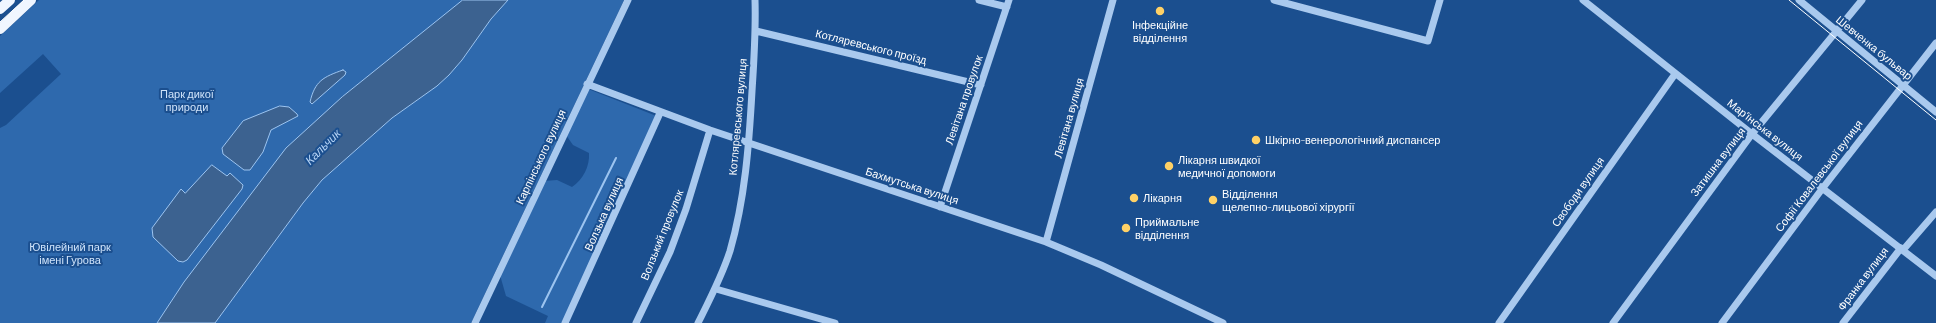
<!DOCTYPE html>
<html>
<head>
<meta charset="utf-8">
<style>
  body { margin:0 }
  canvas { display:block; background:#1b4f8f }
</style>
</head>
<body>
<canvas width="1936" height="323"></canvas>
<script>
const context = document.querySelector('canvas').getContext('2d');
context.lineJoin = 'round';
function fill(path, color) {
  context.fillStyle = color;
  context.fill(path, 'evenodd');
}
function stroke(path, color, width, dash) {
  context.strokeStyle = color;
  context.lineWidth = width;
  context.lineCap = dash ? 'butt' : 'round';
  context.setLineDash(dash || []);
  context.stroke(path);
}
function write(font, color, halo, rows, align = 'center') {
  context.font = font + ' Barlow,sans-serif';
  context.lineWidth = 4;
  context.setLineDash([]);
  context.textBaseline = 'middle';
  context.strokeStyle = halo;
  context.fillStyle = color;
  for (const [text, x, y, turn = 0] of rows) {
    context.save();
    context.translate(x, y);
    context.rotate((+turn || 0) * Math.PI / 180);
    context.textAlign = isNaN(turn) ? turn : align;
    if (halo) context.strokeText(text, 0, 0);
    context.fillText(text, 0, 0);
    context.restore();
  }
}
fill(new Path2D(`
  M39,0h424l-121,97 -158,185 -27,41h-157v-195l6,-3 55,-51 -18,-20 -43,39v-57z
  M508,0h116l-153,323h-256l88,-120 19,-23 70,-62 45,-32 12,-11 13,-15 29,-41z
  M588,89l71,28 -94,206h-20l3,-7 -42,-20 -6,-21 45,-94 12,-1 15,7c11,-7 18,-21 17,-34l-16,-8 -7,-10z`), '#2e69ad');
const water = new Path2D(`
  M463,0h45l-17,19 -29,41 -13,15 -12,11 -45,32 -70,62 -19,23 -88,120h-58l27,-41 102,-134 56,-51z
  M343,70l3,2 -1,3 -33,29 -2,-2c5,-21 13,-25 33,-32z
  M280,106l9,1 8,7 1,2 -27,14 -8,22 -13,18h-6l-21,-16 -1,-6 21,-27z
  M212,165l15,11 3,-3 13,12 -1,4 -55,71 -4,2 -5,-1 -25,-24 -1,-9 29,-39 4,4z`);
fill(water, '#3c6290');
stroke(water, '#9cc4f0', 1);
stroke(new Path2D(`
  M542,307l74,-149`), '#9cc4f0', 2);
stroke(new Path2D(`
  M979,0l28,7
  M1274,0l154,41 12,-41
  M1583,0l169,134 184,142
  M1799,0l137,112
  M756,31l225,54
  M587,84l123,46 336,112 55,23 122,58
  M940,207l69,-207
  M1046,242l67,-242
  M1903,250l33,-38
  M716,289l119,34
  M475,323l153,-323
  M565,323l95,-210
  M636,323l34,-71 16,-43 24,-79
  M698,323c12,-24 24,-47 32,-72 15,-52 19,-106 22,-160 2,-30 4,-60 3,-91
  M1499,323l176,-249
  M1613,323l139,-189 110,-134
  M1722,323l100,-134 114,-146
  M1843,323l58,-75`), '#a9c9ee', 7);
stroke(new Path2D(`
  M0,9l10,-9
  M0,29l31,-29`), '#f0f6ff', 10);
stroke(new Path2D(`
  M1789,0l147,120
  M0,22l24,-22`), '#fff', 1);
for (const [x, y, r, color] of [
  [1160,11,5,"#ffd166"],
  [1256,140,5,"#ffd166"],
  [1169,166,5,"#ffd166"],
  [1134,198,5,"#ffd166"],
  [1213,200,5,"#ffd166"],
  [1126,228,5,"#ffd166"]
]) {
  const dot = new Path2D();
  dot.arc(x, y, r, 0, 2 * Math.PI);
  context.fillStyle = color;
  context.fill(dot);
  stroke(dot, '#1b4f8f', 1.5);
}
write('11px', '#fff', '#1b4f8f', [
  ["Інфекційне",1160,25,"center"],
  ["відділення",1160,38,"center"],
  ["Шкірно-венерологічний диспансер",1265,140],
  ["Лікарня швидкої",1178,160],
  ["медичної допомоги",1178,173],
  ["Відділення",1222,194],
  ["щелепно-лицьової хірургії",1222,207],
  ["Лікарня",1143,198],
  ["Приймальне",1135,222],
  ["відділення",1135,235]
], 'left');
write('11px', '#fff', '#1b4f8f', [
  ["Котляревського проїзд",871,47,14],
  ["Шевченка бульвар",1874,48,39],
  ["Левітана провулок",964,100,-71],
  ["Котляревського вулиця",738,117,-85],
  ["Левітана вулиця",1069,118,-74],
  ["Мар'їнська вулиця",1765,130,38],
  ["Карпінського вулиця",541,157,-65],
  ["Затишна вулиця",1718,162,-53],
  ["Софії Ковалевської вулиця",1819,176,-53],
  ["Бахмутська вулиця",912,186,18],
  ["Свободи вулиця",1578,192,-55],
  ["Волзька вулиця",604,214,-66],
  ["Волзький провулок",662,235,-68],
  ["Франка вулиця",1863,279,-53]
]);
write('11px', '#cfe3fa', '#1b4f8f', [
  ["Парк дикої",187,94],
  ["природи",187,107],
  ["Ювілейний парк",70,247],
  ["імені Гурова",70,260]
]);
write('italic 12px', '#b5d3f5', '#1b4f8f', [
  ["Кальчик",323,147,-45]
]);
</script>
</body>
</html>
